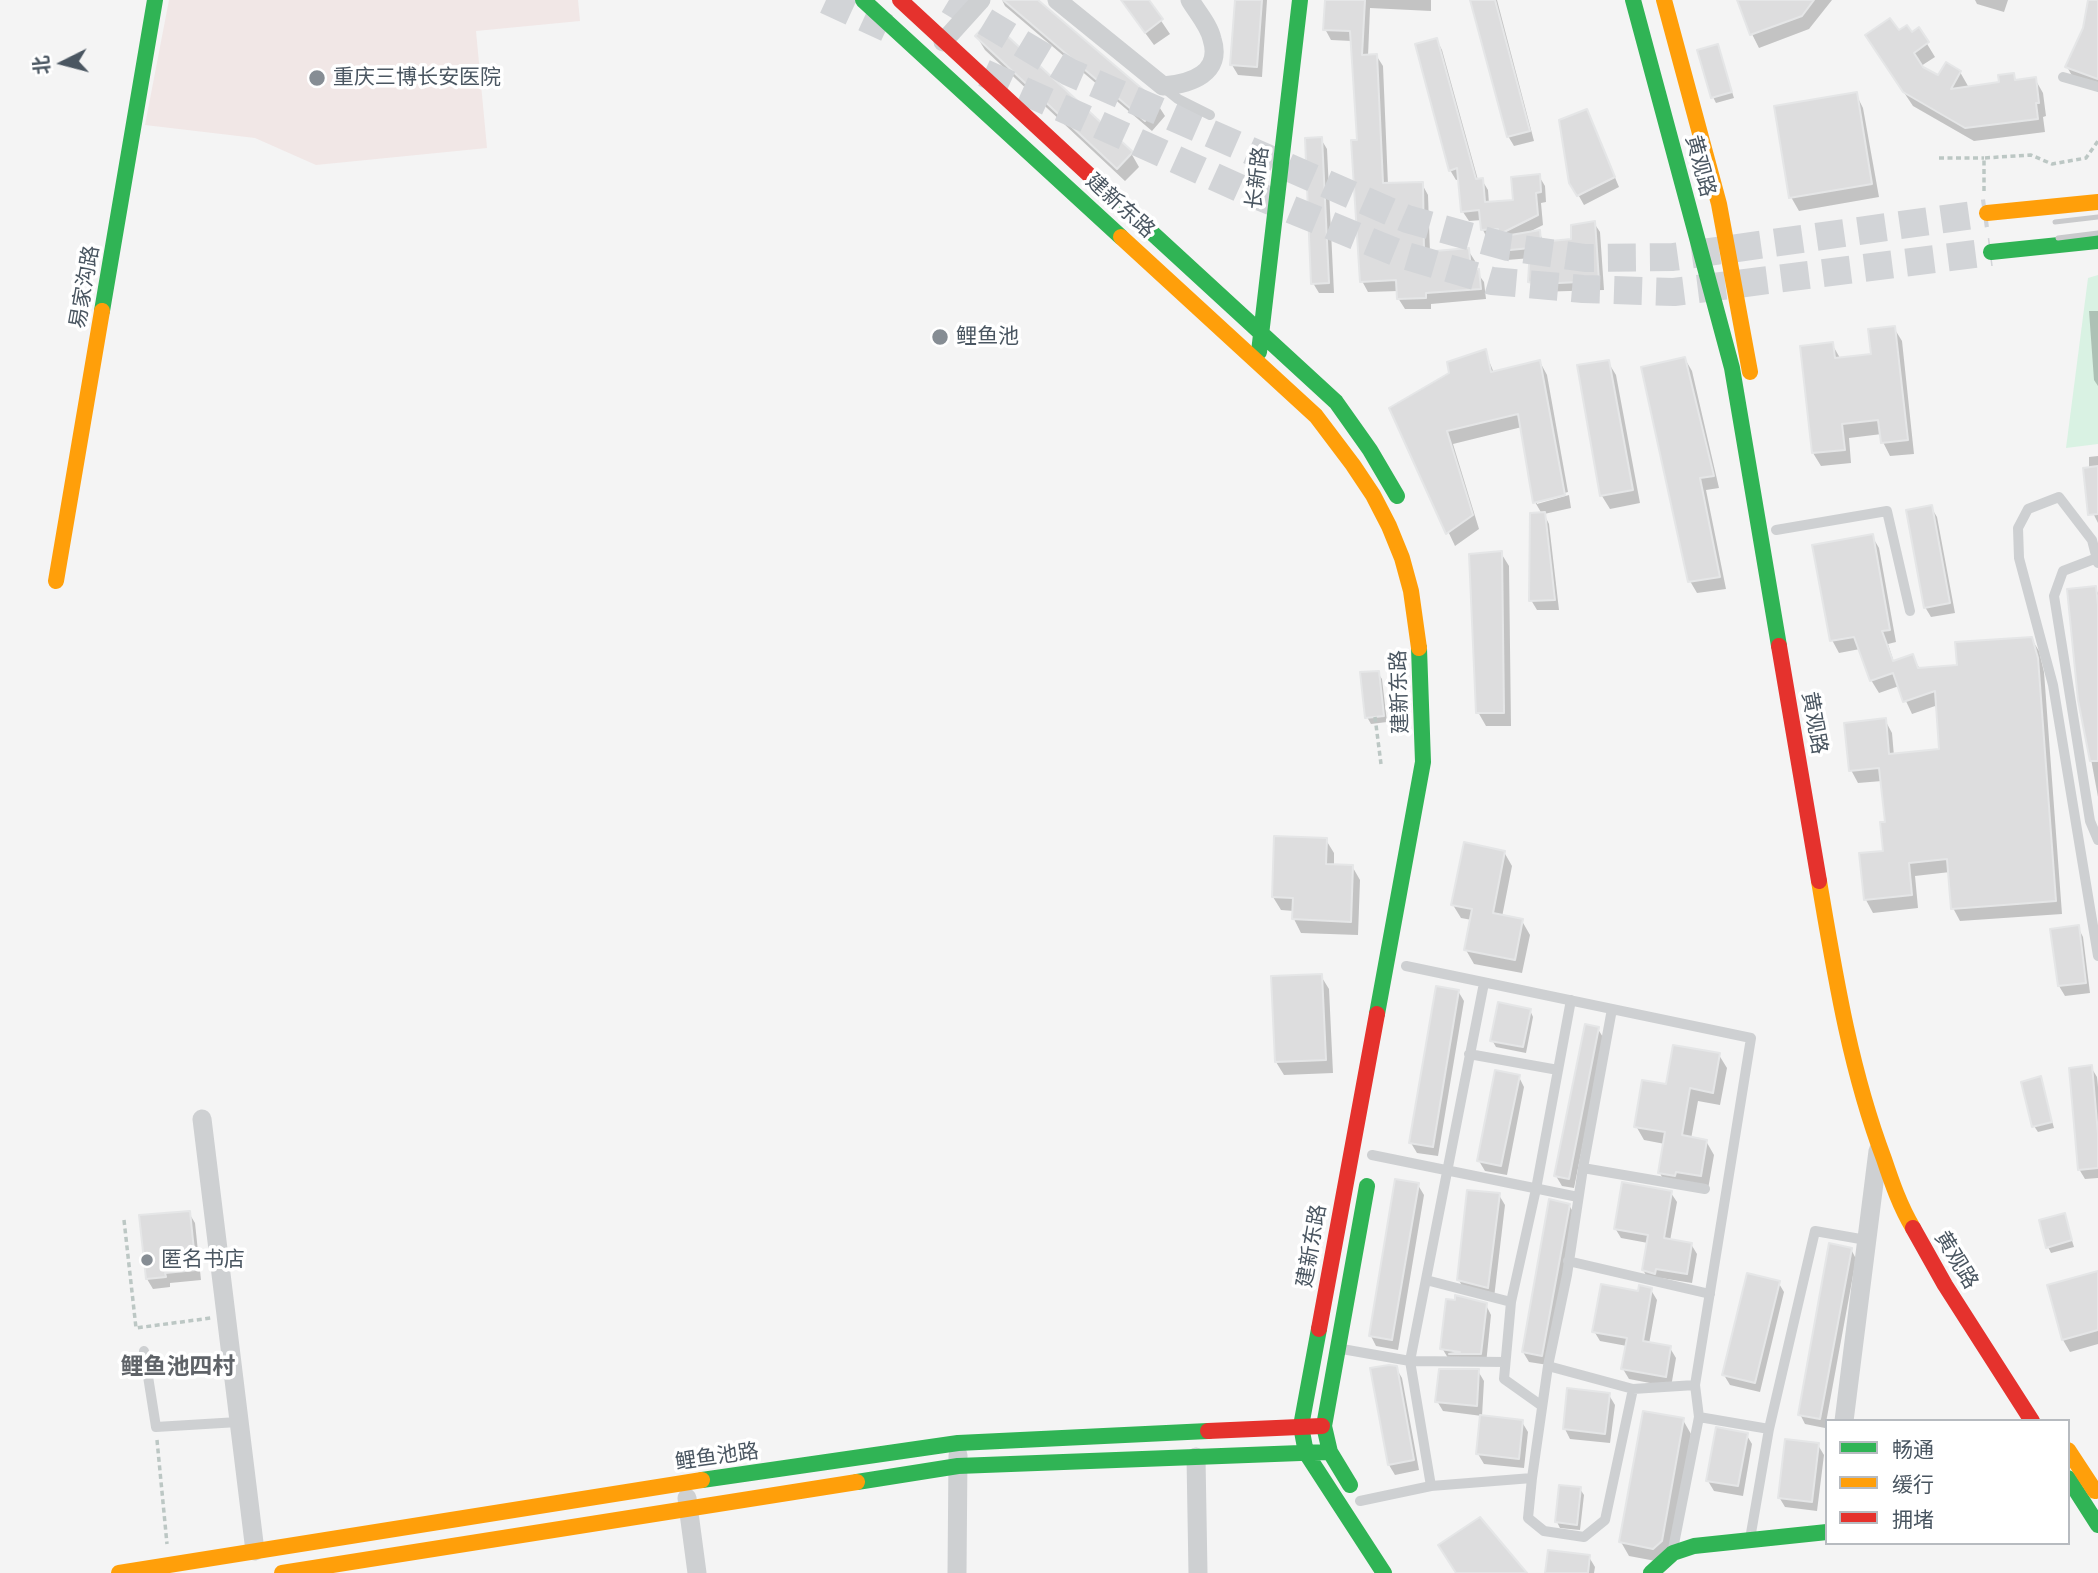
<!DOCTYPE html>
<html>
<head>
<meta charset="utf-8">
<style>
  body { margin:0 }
  #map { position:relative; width:2098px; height:1573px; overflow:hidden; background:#f4f4f4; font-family:Figtree,"Noto Sans SC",sans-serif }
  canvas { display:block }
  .legend { position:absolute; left:1825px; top:1419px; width:245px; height:126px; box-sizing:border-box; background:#fff; border:2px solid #b7bbc0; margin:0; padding:9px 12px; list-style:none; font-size:21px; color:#4a5661 }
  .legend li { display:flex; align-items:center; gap:14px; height:35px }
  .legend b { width:35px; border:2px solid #b7bbc0 }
  .north { position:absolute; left:28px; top:28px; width:70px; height:70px; -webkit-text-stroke:5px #fff; paint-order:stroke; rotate:264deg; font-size:19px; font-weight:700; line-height:28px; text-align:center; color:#4a5661 }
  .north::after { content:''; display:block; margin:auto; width:24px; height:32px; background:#4a5661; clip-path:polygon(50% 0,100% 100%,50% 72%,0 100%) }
</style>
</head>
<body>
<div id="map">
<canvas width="2098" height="1573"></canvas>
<ul class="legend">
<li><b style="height:9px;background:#30b455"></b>畅通</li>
<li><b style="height:9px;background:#ff9f0a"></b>缓行</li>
<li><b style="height:9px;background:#e5322d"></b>拥堵</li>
</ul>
<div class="north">北</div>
</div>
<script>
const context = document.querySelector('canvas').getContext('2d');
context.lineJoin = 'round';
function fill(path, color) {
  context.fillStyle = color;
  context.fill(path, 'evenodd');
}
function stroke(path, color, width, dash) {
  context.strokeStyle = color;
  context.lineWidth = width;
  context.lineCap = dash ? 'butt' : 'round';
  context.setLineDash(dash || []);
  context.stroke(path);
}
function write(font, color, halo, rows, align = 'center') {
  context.font = font + ' Figtree,"Noto Sans SC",sans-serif';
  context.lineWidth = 7;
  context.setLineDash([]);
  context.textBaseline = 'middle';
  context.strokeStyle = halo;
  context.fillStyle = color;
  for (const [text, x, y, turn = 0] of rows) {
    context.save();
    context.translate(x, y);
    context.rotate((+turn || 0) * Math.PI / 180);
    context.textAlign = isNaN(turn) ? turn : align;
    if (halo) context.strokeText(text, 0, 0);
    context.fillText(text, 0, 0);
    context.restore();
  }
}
fill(new Path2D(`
  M169,0h409l2,21 -104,10 11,117 -171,17 -61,-27 -110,-13z`), '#f1e7e6');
fill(new Path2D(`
  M2098,275v169l-32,4 22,-170z`), '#d9f2e3');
fill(new Path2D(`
  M1002,0h33l123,105 7,11 -13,15 -147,-125z
  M1121,0h26l23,34 -16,11z
  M1236,0h31l-5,77 -24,-2 -6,-10z
  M1326,0h105v11l-61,-3 -2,48 8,-1 7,11 5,119 34,-1 6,11 2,58 38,-3 7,11 1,10 8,11 2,17 -55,5v5h-26l-7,-11v-7l-30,1 -6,-11 -3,-139 -7,-101 -21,-1 -6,-11z
  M1472,0h25l37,141 -20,5 -6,-10z
  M1739,0h93l-23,29 -50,19 -7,-14z
  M1975,0h33l-4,12 -27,-8z
  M2090,0h8v88l-24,-9 -7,-12 17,-39z
  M1918,29l17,28 -14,9 18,12 21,-6 8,14 -2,2 35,-4 12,-9 4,7 18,-3 8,14 3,23 -3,1 2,15 -71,9 -61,-35 -38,-57 23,-16 13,1z
  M977,37l154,116 8,14 -14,14 -140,-131z
  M1437,40l5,10 36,130h4l6,10 1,14 26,-3 24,-25 6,10 1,16 -5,1 2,22 -16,8 12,-1 5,10 29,-1 21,-18 6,9 4,58 -68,2 -6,-10 1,-24 -24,2 -5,-10 -2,-12 -12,2 -5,-10 -1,-10 -13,1 -6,-9 -3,-33 -4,1 -6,-10z
  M1717,46l17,52 -18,5 -3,-6z
  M1856,94l7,14 16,89 -80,14 -8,-14z
  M1587,111l32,76 -35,18 -13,-23z
  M1321,139l6,10 7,144h-15l-6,-10z
  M2089,311h9v75l-4,-6z
  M1894,328l8,13 12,113 -24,2 -7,-14 -1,-8 -33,4 2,25 -30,3 -8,-13 19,-109 8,14 33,-2z
  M1485,351l9,22 46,-11 7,13 21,117 -31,8v4l32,-9 2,13 -27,6 5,10 10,86h-22l-6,-10 11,-86 -7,-12 -13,-75 -69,17 26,85 -24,17 -64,-137z
  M1685,359l7,12 27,117 -13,2 20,99 -29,4 -7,-12z
  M1608,362l8,13 24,128 -30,6 -8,-13 -23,-129z
  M2098,456v67l-9,-18v-48z
  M1931,507l6,10 18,96 -24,4 -6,-10z
  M1872,536l7,12 17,94 -8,2 6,18 18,-6 8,13 39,-2 72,-29 8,13 5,21 18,242 -102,7 -7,-13 -3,-36 -35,4 3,32 -45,5 -7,-13 -5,-45 24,-3 1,-29 -4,-42 -24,2 -7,-13 34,-50 7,13 2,23 47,-5 -3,-46 -26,9 -13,-28 -20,7 -8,-13 -11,-31 -21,4 -7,-13z
  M1501,553l8,13 2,160h-25l-8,-14z
  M2095,588l3,5v204l-18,-98z
  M1378,673l4,6 5,43 -16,2 -4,-7z
  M1326,840l8,13v13h18l8,14 -2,55 -57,-2 -7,-14v-8l-13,-1 -8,-13z
  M1504,852l8,14 -10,51 20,4 8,14 -8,38 -48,-9 -8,-14 6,-30 -11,-2 -8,-13z
  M2078,927l5,10 7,56 -25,3 -6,-10 -7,-56z
  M1321,976l8,13 4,84 -49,2 -8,-13z
  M1458,991l6,10 -26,155 -21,-3 -6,-10z
  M1530,1010l3,7 -7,36 -30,-6 -4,-7z
  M1598,1029l6,10 -30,149 -12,-2 -6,-10z
  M1719,1055l8,13 -7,37 -22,-4 -7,38 15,2 8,14 -6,34 -41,-2 -7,-14 5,-29 -21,-4 -8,-14 32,-40z
  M2091,1067l6,10 1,10v91l-13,1 -6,-10z
  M1519,1077l5,10 -17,88 -22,-4 -6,-10z
  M2040,1078l14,50 -16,4 -4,-6z
  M1418,1185l6,10 -26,155 -22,-4 -5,-10z
  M1671,1193l6,9 -7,39 21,3 6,10 -5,29 -31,-5 -12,2 -6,-10 5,-27 -27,-5 -6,-10z
  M1499,1195l6,10 -11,93 -30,-8 -5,-10z
  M1569,1205l6,10 -27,150 -19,-3 -6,-10z
  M189,1213l6,10 6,57 -31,3v4l-17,2 -6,-10 -6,-62z
  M2064,1215l10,32 -23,6 -3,-6z
  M1851,1249l5,10 -31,169 -20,-4 -5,-10z
  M2098,1273v71l-28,8 -7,-12z
  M1778,1282l6,10 -24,100 -30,-7 -6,-10z
  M1651,1290l6,10 -8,44 21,4 6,10 -5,29 -42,-8 -6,-10 4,-23 -27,-5 -6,-10 45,-38z
  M1486,1305l5,10 -5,49 -38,-6 -6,-10z
  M1396,1368l6,10 17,92 -24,5 -6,-10 -17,-95z
  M1478,1371l6,10 -2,35 -39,-5 -6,-10z
  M1609,1395l6,10 -5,38 -40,-4 -5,-10z
  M1683,1420l8,14 -22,121 -8,7 -32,-6 -8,-14z
  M1522,1422l6,10 -4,36 -40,-4 -6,-10z
  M1746,1434l6,10 -9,52 -29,-5 -6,-10z
  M1818,1445l6,10 -7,56 -32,-4 -6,-10z
  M1580,1489l4,6 -4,35 -20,-2 -3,-6z
  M1589,1557l6,10 -1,6h-47z`), '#0003');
const building = new Path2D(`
  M1003,0h35l122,104 -15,17z
  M1121,0h28l14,19 -18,14z
  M1235,0h27l-5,67 -27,-2z
  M1325,0h40l-3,55 15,-1 6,129 40,-1 1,70 45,-4 2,22 8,-1 2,20 -55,4v5l-29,1 -1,-19 -36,2 -9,-142h6l-7,-109 -27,-1z
  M1470,0h25l35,131 -23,6z
  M1737,0h77l-12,16 -52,19z
  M2088,0h10v79l-33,-12 18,-39z
  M1890,18l9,12 8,-5 5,7 7,-5 10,15 -15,11 9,14 15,8 8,-13 15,9 -10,18 48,-7 -1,-7 16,-2 1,7 21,-3 3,26h-3l2,16 -73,9 -62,-36 -38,-57z
  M990,20l143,132 -16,17 -142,-133z
  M1437,38l39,141 7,-1 2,24 28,-2 -2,-23 29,-3 1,18 -5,1 2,22 -40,20v-6l-17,1 -2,-20 -18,2 -4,-44 -8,3 -34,-127z
  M1718,44l14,48 -21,6 -14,-48z
  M1857,92l15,92 -83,14 -15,-92z
  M1587,109l28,68 -38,19 -8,-13 -10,-63z
  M1322,137l7,146 -18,1 -6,-146z
  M1595,221l4,60 -61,3 -10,-2 2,-34 -30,3 -1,-14 41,-7 1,12 30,-3v-14z
  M1895,326l13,114 -27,3 -3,-23 -36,4 3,26 -33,3 -12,-107 33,-4 2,16 36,-4 -3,-25z
  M1486,349l5,23 49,-12 25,135 -32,8 -15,-89 -71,17 26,84 -27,19 -57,-126 60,-35 -2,-11z
  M1685,357l29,119 -14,2 20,99 -32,5 -47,-215z
  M1609,360l24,130 -33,6 -23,-131z
  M2098,466v48l-10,1 -5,-47z
  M1932,505l18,98 -26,5 -18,-98z
  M1545,512l10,88 -26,1 1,-88z
  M1873,534l17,96 -8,1 11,30 20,-7 5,14 39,-3 -2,-23 77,-5 6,21 18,243 -105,8 -4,-50 -38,4 3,32 -48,5 -5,-47 24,-2 -3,-29h5l-6,-54 -30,3 -5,-48 42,-5 3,36 50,-5 -4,-58 -32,11 -10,-29 -23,8 -16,-44 -24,4 -18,-96z
  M1502,551l2,162h-28l-7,-159z
  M2096,586l2,19v156h-8l-12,-61 -11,-111z
  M1379,671l5,45 -19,2 -5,-46z
  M1274,836l53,2 -1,26 27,1 -2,57 -59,-3 1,-21 -21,-1z
  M1464,842l41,9 -12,62 30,6 -8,41 -51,-10 8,-41 -21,-4z
  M2079,925l7,58 -28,3 -8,-57z
  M1322,974l4,86 -51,2 -4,-86z
  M1436,986l23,4 -26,157 -24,-4z
  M1498,1002l33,7 -8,38 -33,-6z
  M1585,1024l14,3 -30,152 -15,-3z
  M1673,1045l47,8 -7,40 -23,-5 -8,47 25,5 -6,36 -25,-4 -1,4 -17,-3 7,-41 -31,-5 8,-47 24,4z
  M2092,1065l6,69v34l-20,2 -9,-102z
  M1495,1070l25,5 -19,91 -24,-5z
  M2041,1076l11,46 -20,5 -11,-45z
  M1395,1179l24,4 -27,157 -23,-4z
  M1622,1182l50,9 -8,47 28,5 -5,31 -31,-5 -1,5 -13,-4 6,-35 -34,-6z
  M1467,1190l33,3 -12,95 -31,-8z
  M1549,1199l21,5 -28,152 -20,-4z
  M190,1211l6,59 -31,3 1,4 -20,2 -7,-64z
  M2065,1213l7,27 -26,8 -7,-28z
  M1829,1243l23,5 -32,171 -22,-4z
  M2098,1271v59l-36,10 -15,-55z
  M1747,1273l33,8 -25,102 -33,-8z
  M1601,1284l37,7 1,-6 13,3 -9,53 28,5 -5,31 -45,-8 6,-31 -35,-6z
  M1455,1295l32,8 -6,51h-32l11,-2 -20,-3 6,-50 9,1z
  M1389,1365l8,1 17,94 -26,5 -18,-97z
  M1439,1369h40l-2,37 -42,-4z
  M1567,1388l43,5 -5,41 -42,-5z
  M1643,1411l41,7 -22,123 -9,8 -34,-7z
  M1480,1415l43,5 -4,39 -43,-5z
  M1716,1427l32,6 -10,53 -32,-5z
  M1785,1439l34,4 -7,59 -34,-4z
  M1559,1485l22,2 -4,38 -22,-3z
  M1480,1517l47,56h-71l-18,-28z
  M1548,1550l42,5 -2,18h-43z`);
fill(building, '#ddddde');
stroke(building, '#e5e6e7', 2);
stroke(new Path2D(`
  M826,0l61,28
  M949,0l120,72 338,147 101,28 77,11 88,-1 314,-44
  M984,73l262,118 154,63 92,27 91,8 91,3 317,-40`), '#d2d4d7', 28, [28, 14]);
stroke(new Path2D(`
  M1939,158h45
  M1984,191v-33l47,-3 21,9 34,-6 12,-17
  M1375,717l6,47
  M124,1220l12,108 75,-10
  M157,1440l10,104`), '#bcc7c4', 3.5, [5, 3.5]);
stroke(new Path2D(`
  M2063,77l35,10
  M1163,87l15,12 32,16
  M1776,530l111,-19 23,100
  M2097,558l-34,13 -9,25 36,225 8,19
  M2098,563l-6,-23 -33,-43 -31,12 -10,19 1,30 34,127 45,271
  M1406,966l345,72 -56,347 4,32 -26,132
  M1612,1009l-29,159 -16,107 -19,91 -16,112 -4,40 16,13 40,6 21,-17 28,-131
  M1469,1054l89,16
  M1372,1155l206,42
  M1583,1168l122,21
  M1568,1261l142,33
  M1426,1280l85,22
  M1342,1349l68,12 95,1
  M144,1351l12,76 82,-5
  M1548,1366l85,23 62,-4
  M1542,1406l-38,-27 7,-77 25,-113 35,-189
  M1699,1417l70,12
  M1431,1486l-21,-125 74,-378
  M1360,1501l71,-15 101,-8
  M1750,1539l19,-110 46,-198 51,9`), '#ced0d2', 10);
stroke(new Path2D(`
  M1057,0l106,86c28,-2 60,-13 49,-47 -3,-14 -15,-27 -22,-39
  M943,42l38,-42
  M202,1119l53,432
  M1844,1421l34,-270
  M1196,1457l2,116
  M687,1498l10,75
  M957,1573l1,-118`), '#ced0d2', 19);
stroke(new Path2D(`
  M863,0l258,237
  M1633,0l99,368 47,278
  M1113,197l223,205 34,48 27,46
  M1991,252l107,-11
  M102,311l53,-311
  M1259,352l41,-352
  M1377,1014l46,-252 -4,-114
  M1319,1329l-18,97 5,27 78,120
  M2068,1478l30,47
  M702,1480l256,-37 250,-12
  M857,1482l101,-16 369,-14
  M1350,1485l-20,-33 -6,-26 43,-240
  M1651,1573l22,-20 21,-7 133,-14`), '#30b455', 16);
stroke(new Path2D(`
  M1664,0l55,204 31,168
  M1987,213l111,-11
  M1121,237l195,179 37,49 20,30 16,31 13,32 9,33 8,57
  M56,581l46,-270
  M1819,881c16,94 31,188 65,278 8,24 16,47 29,69
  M2068,1450l27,41
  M119,1573l583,-93
  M282,1573l575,-91`), '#ff9f0a', 16);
stroke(new Path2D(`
  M900,0l213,197
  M1779,646l40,235
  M1913,1228l32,57 87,136
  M1319,1329l58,-315
  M1208,1431l114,-5`), '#e5322d', 16);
stroke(new Path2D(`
  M2055,222l43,-5
  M2058,238l40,-5`), '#c9cacc', 5);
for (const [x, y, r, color] of [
  [317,78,9,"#868d94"],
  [940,337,9,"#868d94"],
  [147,1260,7,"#868d94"]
]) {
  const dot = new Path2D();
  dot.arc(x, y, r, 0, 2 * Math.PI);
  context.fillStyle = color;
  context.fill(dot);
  stroke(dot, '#fff', 2.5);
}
write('21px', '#4a5661', '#fff', [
  ["重庆三博长安医院",333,78],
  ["鲤鱼池",956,337],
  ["匿名书店",161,1260]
], 'left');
write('21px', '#4a5661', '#fff', [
  ["黄观路",1700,166,75],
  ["长新路",1258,178,-83],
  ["建新东路",1120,206,42],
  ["易家沟路",85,287,-80],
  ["建新东路",1400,692,-92],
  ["黄观路",1814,723,80],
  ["建新东路",1312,1246,-80],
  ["黄观路",1956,1260,59],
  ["鲤鱼池路",717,1457,-8]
]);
write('bold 23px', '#5f6368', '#fff', [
  ["鲤鱼池四村",178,1367]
]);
</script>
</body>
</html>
